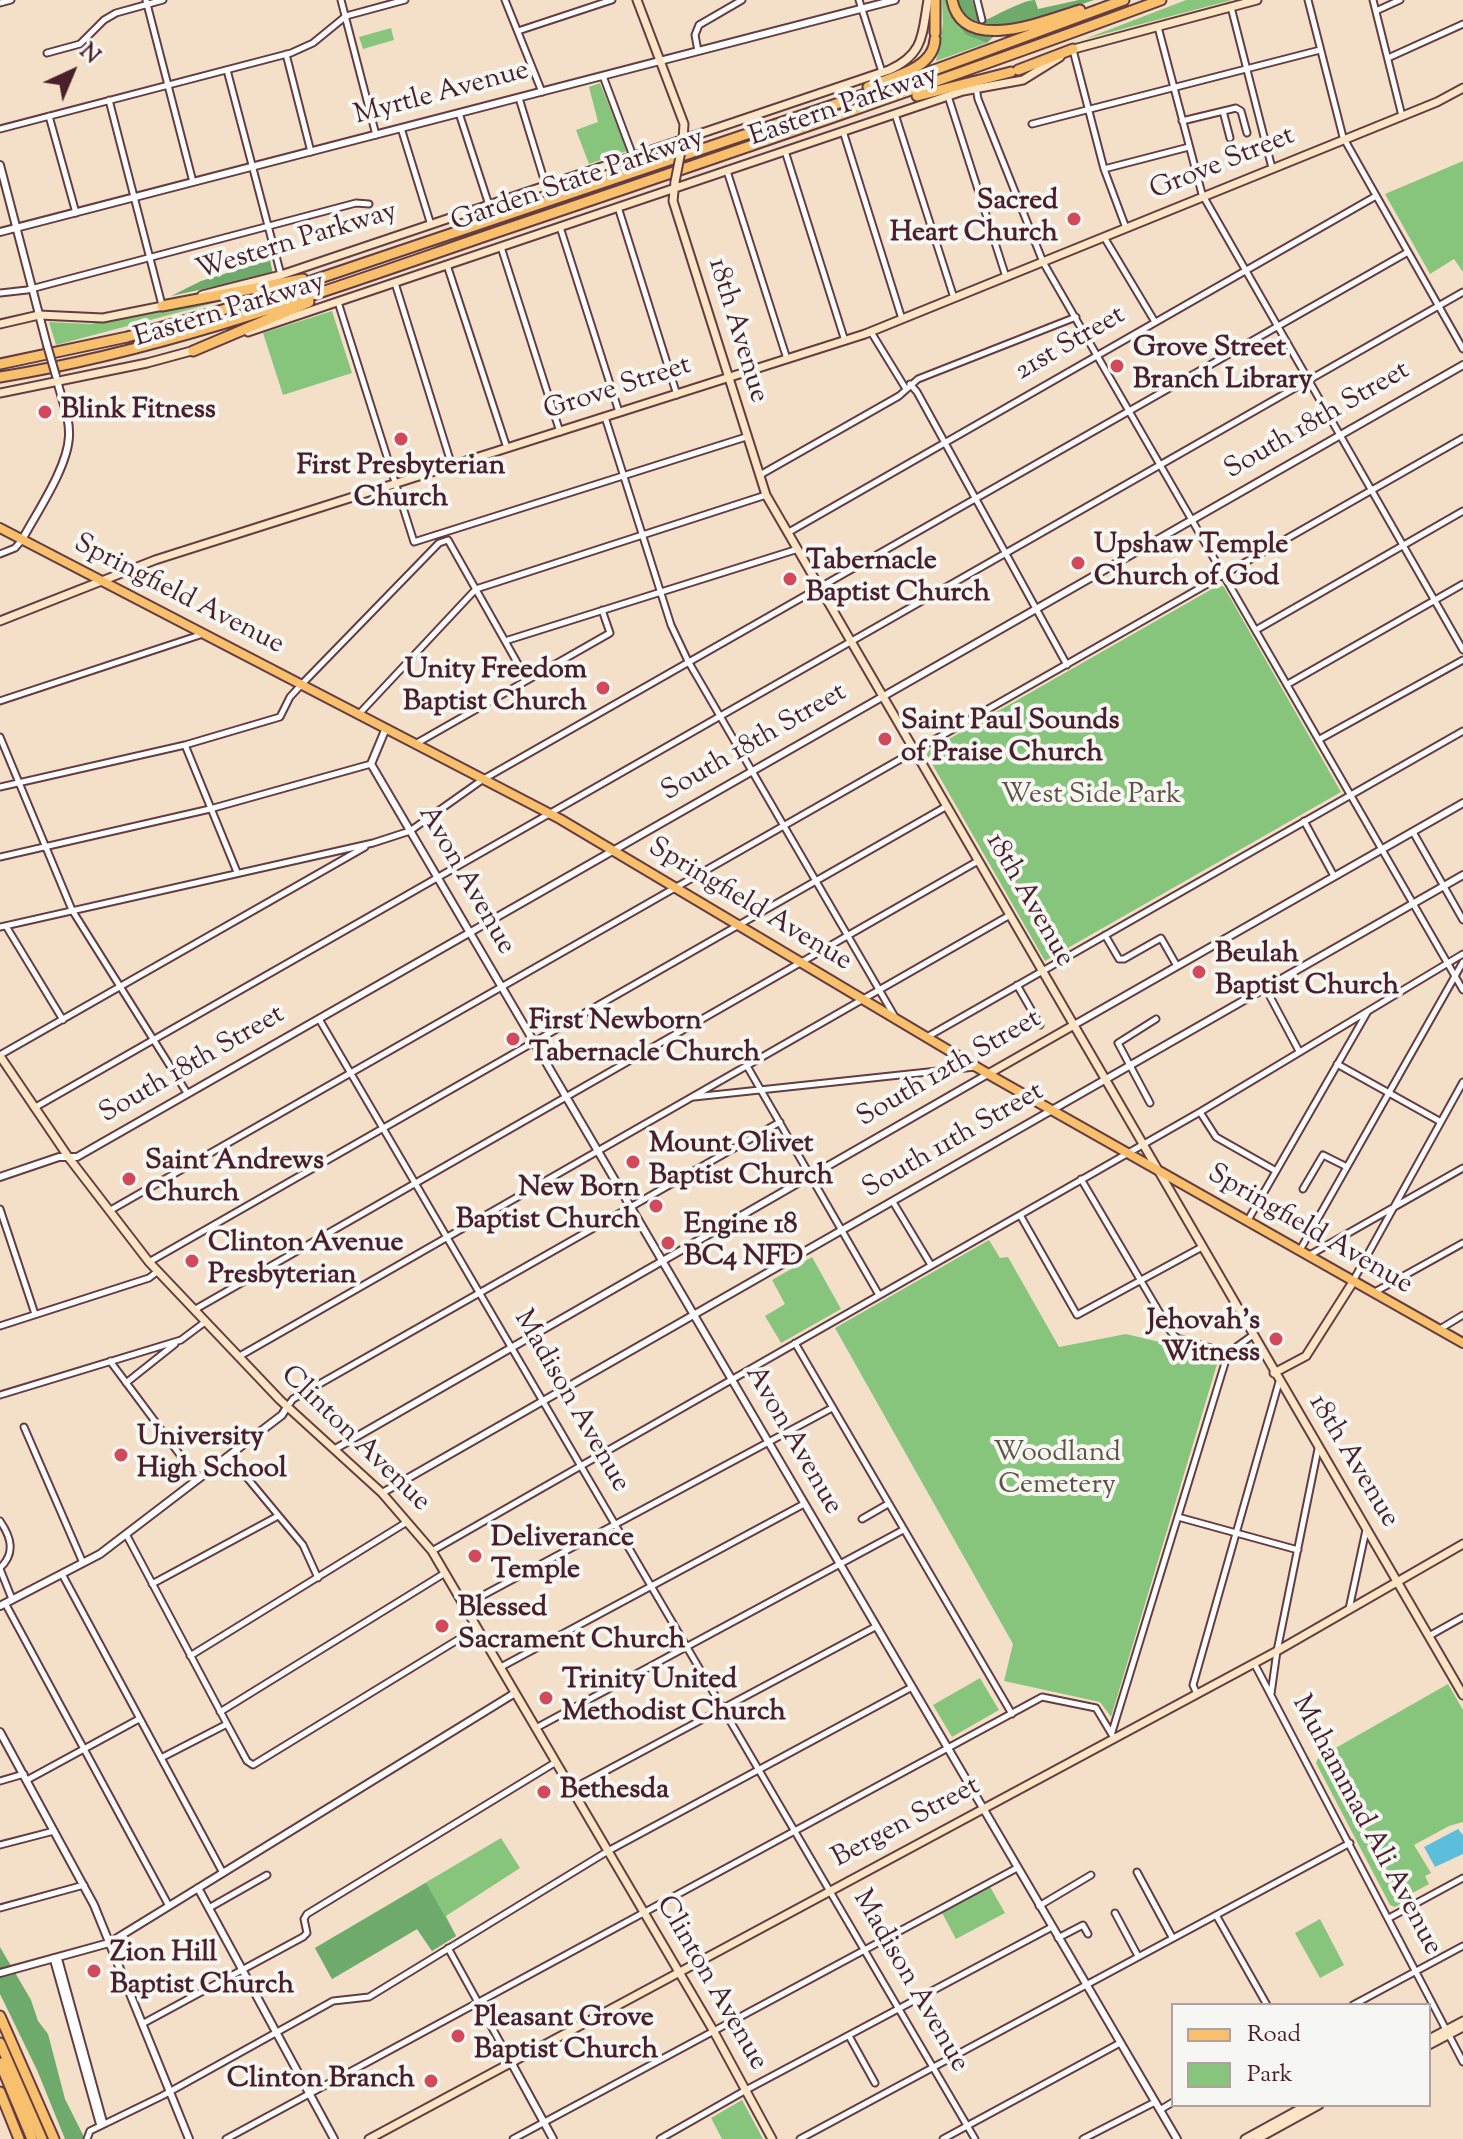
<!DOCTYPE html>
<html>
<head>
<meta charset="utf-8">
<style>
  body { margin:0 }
  #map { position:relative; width:1463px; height:2139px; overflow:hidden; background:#f4e0c8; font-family:"Sorts Mill Goudy",serif }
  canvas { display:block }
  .legend { position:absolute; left:1171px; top:2003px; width:260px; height:104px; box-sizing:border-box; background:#f6f6f2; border:2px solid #b1a0a2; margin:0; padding:10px 14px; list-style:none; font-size:24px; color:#4a1f2b }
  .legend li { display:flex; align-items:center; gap:16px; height:40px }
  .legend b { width:40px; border:2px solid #b1a0a2 }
  .north { position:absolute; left:32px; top:32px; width:80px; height:80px; -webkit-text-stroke:6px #f6f6f2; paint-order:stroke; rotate:44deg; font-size:22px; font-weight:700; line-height:32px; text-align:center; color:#4a1f2b }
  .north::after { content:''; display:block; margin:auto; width:28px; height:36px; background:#4a1f2b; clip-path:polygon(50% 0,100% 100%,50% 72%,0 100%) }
</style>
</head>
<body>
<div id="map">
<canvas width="1463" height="2139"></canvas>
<ul class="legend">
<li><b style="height:10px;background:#f8bf6c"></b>Road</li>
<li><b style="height:22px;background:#88c57c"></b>Park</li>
</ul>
<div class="north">N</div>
</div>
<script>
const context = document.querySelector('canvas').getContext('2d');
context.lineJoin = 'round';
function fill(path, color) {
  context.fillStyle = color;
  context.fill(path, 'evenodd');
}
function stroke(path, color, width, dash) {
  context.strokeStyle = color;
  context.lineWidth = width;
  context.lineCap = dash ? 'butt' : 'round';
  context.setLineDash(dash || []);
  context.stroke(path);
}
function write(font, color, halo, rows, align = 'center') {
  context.font = font + ' "Sorts Mill Goudy",serif';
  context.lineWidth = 8;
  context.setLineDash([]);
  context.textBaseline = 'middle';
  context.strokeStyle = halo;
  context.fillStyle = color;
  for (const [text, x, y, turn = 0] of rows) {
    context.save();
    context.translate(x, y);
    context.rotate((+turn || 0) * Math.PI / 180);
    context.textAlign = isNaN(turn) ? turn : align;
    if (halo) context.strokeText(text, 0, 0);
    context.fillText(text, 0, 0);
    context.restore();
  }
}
fill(new Path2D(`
  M942,0h7l17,35 21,8 -51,18 7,-37z
  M1186,0h46l-147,39z
  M391,28l3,12 -31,9 -4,-12z
  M600,83l27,68 -38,13 -13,-34 22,-8 -9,-35z
  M1463,161v111l-9,-13 -24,15 -45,-80z
  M233,298l-177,47 -7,-23 42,2z
  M332,311l20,62 -69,22 -20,-62z
  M1219,585l5,2 117,205 -296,169 -118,-206 1,-4z
  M989,1240l11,18 8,-1 51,90 67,-13 88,21 4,6 -107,356 -11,-15 -96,-21 9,-37 -178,-316z
  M812,1257l29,52 -60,34 -16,-27 20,-12 -13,-24z
  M980,1678l19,32 -47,27 -19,-32z
  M1448,1684l15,26v112l-14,4 -35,19 17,28 -6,3 4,8 -20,11 1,3 -15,9 -5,-2 -74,-142 2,-5z
  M501,1838l19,30 -74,48 10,20 -24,15 -15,-22 -85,50 -17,-31z
  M989,1885l16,28 -49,26 -15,-28z
  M1320,1919l24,46 -24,13 -25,-45z
  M742,2100l21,39h-41l-11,-21z`), '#88c57c');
fill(new Path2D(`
  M949,0h23l7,23c15,-6 43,-23 56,-23l3,9 41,-9h15l-64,22 -28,6 -15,15 -21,-8 -12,-18z
  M270,260l3,14 -102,22 30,-15z
  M426,1883l30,53 -24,15 -15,-22 -85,50 -17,-31z
  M0,1947l31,53 7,21 10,13 17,65 20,40h-20l-28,-69 -37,-76z`), '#6eaa6c');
fill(new Path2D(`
  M1458,1829l5,6v19l-28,13 -11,-20z`), '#5dbedb');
const minor = new Path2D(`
  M146,0l47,182
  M341,0l35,135
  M505,0l37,92
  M859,0l23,72
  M977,0l5,20
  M1308,0l35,137 120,212
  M1373,0l29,116
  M0,3l11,-3
  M1231,7l41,161
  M1376,11l24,-11
  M1158,27l44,167 261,456
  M518,31l94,-31
  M1073,50l31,119 22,59
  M698,51l-3,-16 4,-10 43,-25
  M47,53l33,-9 24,-24 12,-7 47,-13
  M286,54l25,98
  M1388,58l75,-34
  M227,70l54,205
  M603,76l30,80
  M976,88l2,11 65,163 420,728
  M948,96l58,181
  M519,98l27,88
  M109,100l53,205
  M1223,111l7,27
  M459,113l30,92
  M895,114l59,184
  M49,116l27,97
  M1182,121l54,-13 5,3 6,22
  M1032,124l288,-74
  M401,128l30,97
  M0,129l291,-76 22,-10 33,-27 59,-16
  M843,131l59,188
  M785,151l60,190
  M1104,169l85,-22
  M727,171l60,188
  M618,207l59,188
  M560,227l59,185
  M1104,237l51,85
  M501,247l59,185
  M447,265l60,183
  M395,283l57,183
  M0,293l27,-3 329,-87 13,1
  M338,302l76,240 332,-105
  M871,332l35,57
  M910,384l7,8 150,273
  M605,417l66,208 17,36 207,356
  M760,475l139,-79 19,-17 158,-62
  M789,532l587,-336
  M0,554l15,-6 7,-8
  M1256,630l207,-119
  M505,641l293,-92
  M1288,684l175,-100
  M0,701l203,-67
  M359,714l117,-125 290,-94
  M0,737l72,173 115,183
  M1320,739l143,-79
  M417,743l193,-110 -8,-23
  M185,745l52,127
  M0,787l185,-42 95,-28 10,-20 12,-13 137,-141 9,-3 79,140
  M1304,821l30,55
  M1413,832l50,88
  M0,857l210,-48 161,-45
  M6,926l57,94
  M0,927l373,-84 37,-12 72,-51 926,-528
  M1105,935l14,24h5l37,-21 16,28
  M1017,985l23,40
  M1266,989l33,62
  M319,1019l656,1120
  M927,1037l536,-306
  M0,1055l365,-208
  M1337,1064l104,58
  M747,1066l132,229
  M694,1097l281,-30
  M1150,1103l-32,-60 38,-24
  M34,1108l1429,-816
  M1200,1112l16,25 60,34
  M1081,1179l90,153 6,6 51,15
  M1303,1189l20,-34 24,12
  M893,1202l38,63
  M0,1209l35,105
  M109,1211l1354,-773
  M1020,1215l57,100 125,-68
  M1248,1220l120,-209
  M1300,1250l163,-288
  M1308,1256l155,-88
  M149,1262l798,-456
  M1353,1281l110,-199
  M1373,1293l90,-50
  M194,1310l784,-449
  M0,1326l149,-48 9,-7
  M1440,1329l23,-14
  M795,1343l217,371
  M238,1357l772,-442
  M110,1361l88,118
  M126,1383l49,-39
  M0,1395l181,-55 24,-18
  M287,1407l6,-8 487,-277
  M24,1427l59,136
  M229,1456l74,89 15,33
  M1178,1517l120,33
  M862,1519l26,-15
  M0,1521c11,16 16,32 0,47
  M126,1534l101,190 20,37 6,4 224,-137
  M432,1551l768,-439 263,-158
  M0,1569l12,30
  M62,1574l161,299
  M152,1584l126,-68
  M5,1603l164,303
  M465,1605l367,-197
  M1349,1609l17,-79
  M1429,1636l34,-19
  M190,1656l217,-134
  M1254,1663l209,399
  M501,1667l303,-163
  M1197,1694l-4,-9 86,-303
  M1271,1694l6,-43 41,-202
  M220,1712l225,-139
  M536,1728l367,-198
  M1112,1732l116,-379 25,-18
  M161,1758l66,-34
  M27,1780l112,-61
  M0,1781l24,-7
  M572,1789l303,-162
  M0,1845l54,-14
  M1137,1872l35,65
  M1039,1906l52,-31
  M0,1908l84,-23
  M209,1908l58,-33
  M1115,1913l23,43
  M1216,1915l51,90
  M1389,1918l74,-40
  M1058,1938l25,-13 5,9
  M448,1948l63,114
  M58,1957l46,167
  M53,1958l47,168
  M1353,2005l110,-59
  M142,2024l161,-87 4,-4 -3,-14 3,-5 249,-152
  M849,2036l26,47
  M1160,2110l13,-8
  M87,2139l3,-8 72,-35 171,-95 36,-4 239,-146 304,-164
  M226,2139l816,-442 54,11 18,30
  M513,2139l504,-271
  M660,2139l86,-49 306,-163
  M800,2139l550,-296
  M943,2139l177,-96
  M1083,2139l72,-37`);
const tertiary = new Path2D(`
  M0,165l47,180
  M0,232l895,-232
  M22,540c15,-28 46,-73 47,-104 1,-19 -8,-38 -12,-56
  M386,728l-15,36 806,1375
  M1074,1025l389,-222
  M0,1177l59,-20h18l1386,-792
  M335,1449l653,-375
  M382,1493l1081,-618
  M0,1606l100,-52 182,-139 5,-8
  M0,1732l94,173 95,234
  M198,1888l136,251
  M0,1973l109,-30 406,-250
  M511,2062l42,77`);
const secondary = new Path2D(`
  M637,0l47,124 -1,16
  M1070,50l187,-50
  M675,182l-2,19 93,294 697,1200
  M202,295l79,-20 608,-205c36,-16 33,-37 39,-70
  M0,324l39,-9 64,3 60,-12
  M248,332l715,-241 60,-11 37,-23
  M0,393l147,-30 48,-13
  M0,621l155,-61 710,-226 572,-232 26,-14
  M0,1056l69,102 80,104 131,138 102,93 50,58 281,479 59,109
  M988,1074l86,-49
  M1274,1373l32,-17 47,-74
  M1429,2039l34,-18
  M1429,2045l34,-18
  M369,2139l908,-488 186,-107
  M1245,2139l62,-34
  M1257,2139l62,-34`);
const primary = new Path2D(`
  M0,528l560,291 435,259 468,265`);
const motorway = new Path2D(`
  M952,0c11,56 94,20 128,10
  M935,33v-33
  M1018,70l55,-21
  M868,87c24,-10 66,-18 67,-48
  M917,96l94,-24
  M162,306l141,-27
  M193,351l116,-49
  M0,364l127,-27 113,-32 667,-225 217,-80
  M0,377c172,-28 336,-90 500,-146 222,-75 442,-150 661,-231
  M0,2016l54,123
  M0,2043l42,96
  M0,2063l32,76
  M0,2092l19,47`);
stroke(minor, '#643c43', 9);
stroke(tertiary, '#643c43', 10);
stroke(secondary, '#643c43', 11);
stroke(primary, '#643c43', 12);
stroke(motorway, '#643c43', 13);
stroke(minor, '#fff', 5);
stroke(tertiary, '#fff', 6);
stroke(secondary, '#fce5c4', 7);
stroke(primary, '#f8bf6c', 8);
stroke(motorway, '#f8bf6c', 9);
const tertiaryBridge = new Path2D(`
  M47,345l9,31`);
const secondaryBridge = new Path2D(`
  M675,182l7,-36`);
stroke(tertiaryBridge, '#643c43', 10, []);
stroke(secondaryBridge, '#643c43', 11, []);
stroke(tertiaryBridge, '#fff', 6);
stroke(secondaryBridge, '#fce5c4', 7);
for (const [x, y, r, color] of [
  [1074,219,8,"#d1495b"],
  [1117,366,8,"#d1495b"],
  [45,412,8,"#d1495b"],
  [401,439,8,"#d1495b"],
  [1078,563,8,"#d1495b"],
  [790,579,8,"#d1495b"],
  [603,688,8,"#d1495b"],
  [885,739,8,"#d1495b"],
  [1199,972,8,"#d1495b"],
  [513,1039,8,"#d1495b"],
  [633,1162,8,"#d1495b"],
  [129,1179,8,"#d1495b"],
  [656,1206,8,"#d1495b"],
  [668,1243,8,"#d1495b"],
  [192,1261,8,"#d1495b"],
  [1276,1339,8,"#d1495b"],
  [121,1455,8,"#d1495b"],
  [475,1556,8,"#d1495b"],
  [442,1626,8,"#d1495b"],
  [546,1698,8,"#d1495b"],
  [544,1792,8,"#d1495b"],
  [94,1971,8,"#d1495b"],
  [458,2036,8,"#d1495b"],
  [431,2081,8,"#d1495b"]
]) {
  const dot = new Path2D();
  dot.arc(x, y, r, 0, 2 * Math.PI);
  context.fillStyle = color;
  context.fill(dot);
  stroke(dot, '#f6f6f2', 3);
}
write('28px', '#4a1f2b', '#f6f6f2', [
  ["Myrtle Avenue",442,95,-15],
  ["Eastern Parkway",844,108,-19],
  ["Grove Street",1223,165,-22],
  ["Garden State Parkway",578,182,-19],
  ["Western Parkway",297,243,-17],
  ["Eastern Parkway",230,312,-17],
  ["18th Avenue",736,331,73],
  ["21st Street",1071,345,-30],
  ["Grove Street",618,390,-18],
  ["South 18th Street",1318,422,-30],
  ["Springfield Avenue",178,596,27],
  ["South 18th Street",755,744,-30],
  ["Avon Avenue",465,881,60],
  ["18th Avenue",1028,901,60],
  ["Springfield Avenue",749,906,31],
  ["South 18th Street",193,1066,-30],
  ["South 12th Street",950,1070,-30],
  ["South 11th Street",954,1142,-30],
  ["Springfield Avenue",1309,1231,30],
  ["Madison Avenue",570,1402,60],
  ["Clinton Avenue",354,1440,44],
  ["Avon Avenue",792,1441,60],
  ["18th Avenue",1352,1462,59],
  ["Bergen Street",907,1824,-28],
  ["Muhammad Ali Avenue",1365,1826,62],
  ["Madison Avenue",909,1982,60],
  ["Clinton Avenue",710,1984,60]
]);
write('bold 28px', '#4a1f2b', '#f6f6f2', [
  ["Sacred",1058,203,"right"],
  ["Heart Church",1058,235,"right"],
  ["Grove Street",1133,350],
  ["Branch Library",1133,382],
  ["Blink Fitness",61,412],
  ["First Presbyterian",401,468,"center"],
  ["Church",401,500,"center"],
  ["Upshaw Temple",1094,547],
  ["Church of God",1094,579],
  ["Tabernacle",806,563],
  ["Baptist Church",806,595],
  ["Unity Freedom",587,672,"right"],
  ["Baptist Church",587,704,"right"],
  ["Saint Paul Sounds",901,723],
  ["of Praise Church",901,755],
  ["Beulah",1215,956],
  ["Baptist Church",1215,988],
  ["First Newborn",529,1023],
  ["Tabernacle Church",529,1055],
  ["Mount Olivet",649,1146],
  ["Baptist Church",649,1178],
  ["Saint Andrews",145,1163],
  ["Church",145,1195],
  ["New Born",640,1190,"right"],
  ["Baptist Church",640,1222,"right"],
  ["Engine 18",684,1227],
  ["BC4 NFD",684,1259],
  ["Clinton Avenue",208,1245],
  ["Presbyterian",208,1277],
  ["Jehovah's",1260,1323,"right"],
  ["Witness",1260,1355,"right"],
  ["University",137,1439],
  ["High School",137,1471],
  ["Deliverance",491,1540],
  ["Temple",491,1572],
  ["Blessed",458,1610],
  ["Sacrament Church",458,1642],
  ["Trinity United",562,1682],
  ["Methodist Church",562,1714],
  ["Bethesda",560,1792],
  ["Zion Hill",110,1955],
  ["Baptist Church",110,1987],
  ["Pleasant Grove",474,2020],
  ["Baptist Church",474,2052],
  ["Clinton Branch",415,2081,"right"]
], 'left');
write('28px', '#5d5143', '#f6f6f2', [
  ["West Side Park",1091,797],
  ["Woodland",1057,1455],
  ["Cemetery",1057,1487]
]);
</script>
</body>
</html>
